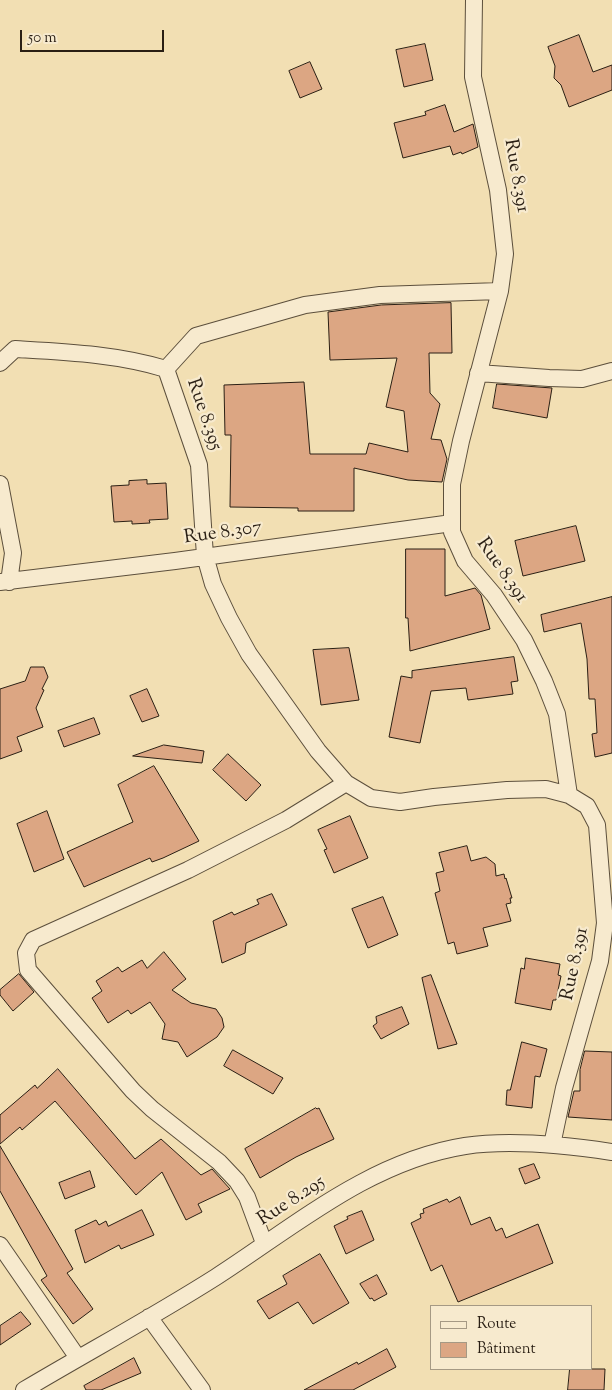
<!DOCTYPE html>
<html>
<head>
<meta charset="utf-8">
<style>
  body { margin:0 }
  #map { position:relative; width:612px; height:1390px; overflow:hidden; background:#f2dfb3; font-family:"Sorts Mill Goudy",serif }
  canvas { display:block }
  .legend { position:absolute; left:430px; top:1305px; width:162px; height:65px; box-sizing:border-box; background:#f7eace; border:1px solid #a59984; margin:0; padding:6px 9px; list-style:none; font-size:15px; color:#2a1f14 }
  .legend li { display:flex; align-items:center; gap:10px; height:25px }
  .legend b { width:25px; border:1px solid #a59984 }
  .scale { position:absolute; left:20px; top:30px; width:144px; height:22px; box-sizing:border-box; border:2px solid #2a1f14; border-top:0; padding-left:6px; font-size:15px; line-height:18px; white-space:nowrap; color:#2a1f14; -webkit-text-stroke:4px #f7eace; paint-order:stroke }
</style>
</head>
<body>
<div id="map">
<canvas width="612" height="1390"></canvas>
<ul class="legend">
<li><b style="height:6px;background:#f7eace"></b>Route</li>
<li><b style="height:14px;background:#dca683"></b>Bâtiment</li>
</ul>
<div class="scale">50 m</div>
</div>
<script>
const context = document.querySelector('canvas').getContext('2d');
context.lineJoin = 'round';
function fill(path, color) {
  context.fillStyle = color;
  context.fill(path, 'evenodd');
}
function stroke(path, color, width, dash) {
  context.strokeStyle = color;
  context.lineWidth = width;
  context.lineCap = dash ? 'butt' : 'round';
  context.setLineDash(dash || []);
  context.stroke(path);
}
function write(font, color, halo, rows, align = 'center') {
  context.font = font + ' "Sorts Mill Goudy",serif';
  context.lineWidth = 4.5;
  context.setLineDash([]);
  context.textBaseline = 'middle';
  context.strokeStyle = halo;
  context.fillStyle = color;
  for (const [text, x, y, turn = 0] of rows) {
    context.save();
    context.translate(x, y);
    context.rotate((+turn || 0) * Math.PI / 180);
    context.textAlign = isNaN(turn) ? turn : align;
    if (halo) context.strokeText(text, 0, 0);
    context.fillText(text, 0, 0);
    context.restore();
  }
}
const building = new Path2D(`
  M579,35l14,37 19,-7v25l-43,17 -8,-22 -7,-7 1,-12 -7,-19z
  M425,44l8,36 -29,7 -8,-37z
  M310,62l12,27 -22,9 -11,-27z
  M445,105l9,27 19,-8 5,23 -16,7 -1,-2 -8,3 -3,-9 -47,12 -9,-35 32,-8 -1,-3z
  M451,303l1,50h-23l1,40 10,11 -9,35 10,1 6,19 -5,23 -34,-2 -54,-12v43h-56v-3l-68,-1 1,-72h-6l-1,-50 80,-3 6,72h56l3,-11 39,9 -4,-41 -18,-4 11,-49 -67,2 -2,-48 53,-7z
  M497,384l55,4 -5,30 -54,-10z
  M147,480v4l19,-1 2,36 -19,1 1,3 -18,1v-3l-18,1 -3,-36 18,-1v-4z
  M576,526l9,35 -62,15 -8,-35z
  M406,549h39v47l30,-8 6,7 9,34 -80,22 -2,-33h-2z
  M612,597v156l-17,4 -3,-23 5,-1 -2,-34h-6l-2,-40 -6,-36 -37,9 -3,-17z
  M349,648l10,52 -38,5 -8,-55z
  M514,657l4,24 -7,1 2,12 -45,6 -2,-12 -35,3 -11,52 -31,-6 12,-61 11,2v-7z
  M31,667h13l4,10 -6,12 2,1 -8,18 7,19 -26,10 5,14 -22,8v-70l25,-8z
  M147,689l12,27 -17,6 -12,-26z
  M94,718l6,16 -36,13 -6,-16z
  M164,745l40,6 -2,12 -69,-7z
  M228,754l33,31 -15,16 -33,-31z
  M154,766l45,75 -36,17 -11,4 -2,-4 -66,29 -17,-35 66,-30 -15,-37z
  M47,811l17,48 -30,13 -17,-48z
  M350,816l18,42 -34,15 -10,-23 3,-1 -9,-19z
  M467,846l4,15 15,-4 9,7 1,12 8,-2 1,5 1,-1 6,20h-2l1,5 -5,1 5,17 -28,7 5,18 -31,8 -3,-12 -6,2 -13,-51 5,-2 -4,-18 8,-2 -5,-18z
  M272,894l15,31 -41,18 -1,10 -23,10 -9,-42 19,-9 2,3 25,-11 -2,-4z
  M383,897l15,38 -30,13 -16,-39z
  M164,952l22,27 -14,11 19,13 25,6 6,9 2,9 -7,10 -30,20 -9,-15 -16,-3 3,-15 -15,-22 -19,12 -3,-4 -20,13 -16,-25 10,-7 -6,-10 22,-14 4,5 20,-12 5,8z
  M526,958l34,6 -2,11 3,1 -5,24h-3l-2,10 -36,-7 6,-35 3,1z
  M19,974l15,18 -21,19 -13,-16v-5z
  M431,975l26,69 -19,5 -16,-71z
  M402,1007l7,17 -28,15 -8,-13 4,-3 -1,-6z
  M522,1042l25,7 -7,28 -5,-1 -3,32 -26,-3 1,-15h3z
  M233,1050l50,28 -10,16 -49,-28z
  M585,1051l27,1v68l-44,-3 6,-26h6v-21z
  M58,1069l77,90 26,-20 40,36 11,-6 18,20 -32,15 4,8 -16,8 -24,-48 -26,23 -81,-94 -33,29 -2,-3 -20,17v-29l35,-30 2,3z
  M316,1108l1,1 2,-1 15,31 -38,18 -36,21 -15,-29z
  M0,1146l73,123 -6,4 26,36 -20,15 -32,-44 6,-4 -47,-85z
  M534,1164l6,14 -15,6 -6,-15z
  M90,1171l5,16 -30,12 -6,-16z
  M460,1197l11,28 19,-8 6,14 6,-3 4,10 32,-14 15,39 -95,39 -16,-37 -11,6 -20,-48 10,-5 -1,-4 4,-1 -1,-4 24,-10 2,3z
  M142,1210l12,25 -33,14 -2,-4 -34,18 -10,-33 21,-10 3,5 7,-4 2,5z
  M362,1211l12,29 -28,14 -12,-28 14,-7 -1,-2z
  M320,1254l29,49 -36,21 -15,-22 -29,17 -12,-18 30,-17 -4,-8z
  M377,1275l10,19 -13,7 -2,-3 -2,1 -10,-15z
  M21,1312l10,12 -31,21v-19z
  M387,1349l9,18 -43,23h-49l53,-28 1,2z
  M134,1358l7,15 -40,17h-15l-2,-4z
  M570,1369h35l-1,21h-36z`);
fill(building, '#dca683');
stroke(building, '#2a1f14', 1);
const street = new Path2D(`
  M474,0l-1,77 25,113 7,64 -5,37 -39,150 -9,43v48l13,29 29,34 30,45 20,41 13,33 12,81 18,11 10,19 8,98 -5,38 -36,127 -12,57
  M0,363l15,-14c51,3 102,5 151,20l33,96 6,91 8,28 16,34 20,36 69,97 28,32 25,15 29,4 34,-5 73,-7 39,-1 23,6
  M166,369l30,-33 109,-31 75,-10 120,-4
  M478,373l71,5 33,1 30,-8
  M0,484l13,69 -4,29
  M0,582l175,-21 277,-38
  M264,1243l-17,-46 -10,-16 -18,-19 -67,-53 -19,-18 -105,-121 -2,-17 7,-13 155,-70 98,-50 60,-37
  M0,1245l78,113
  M149,1317l53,73
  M24,1390c64,-38 129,-73 192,-113 79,-51 154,-116 249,-131 47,-7 101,-1 147,6`);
stroke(street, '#5c4f3c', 18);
stroke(street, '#f7eace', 16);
write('19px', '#2a1f14', '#f7eace', [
  ["Rue 8.391",515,176,80],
  ["Rue 8.395",203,415,71],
  ["Rue 8.307",223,534,-8],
  ["Rue 8.391",501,571,55],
  ["Rue 8.391",576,964,-78],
  ["Rue 8.295",292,1202,-33]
]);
</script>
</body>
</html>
